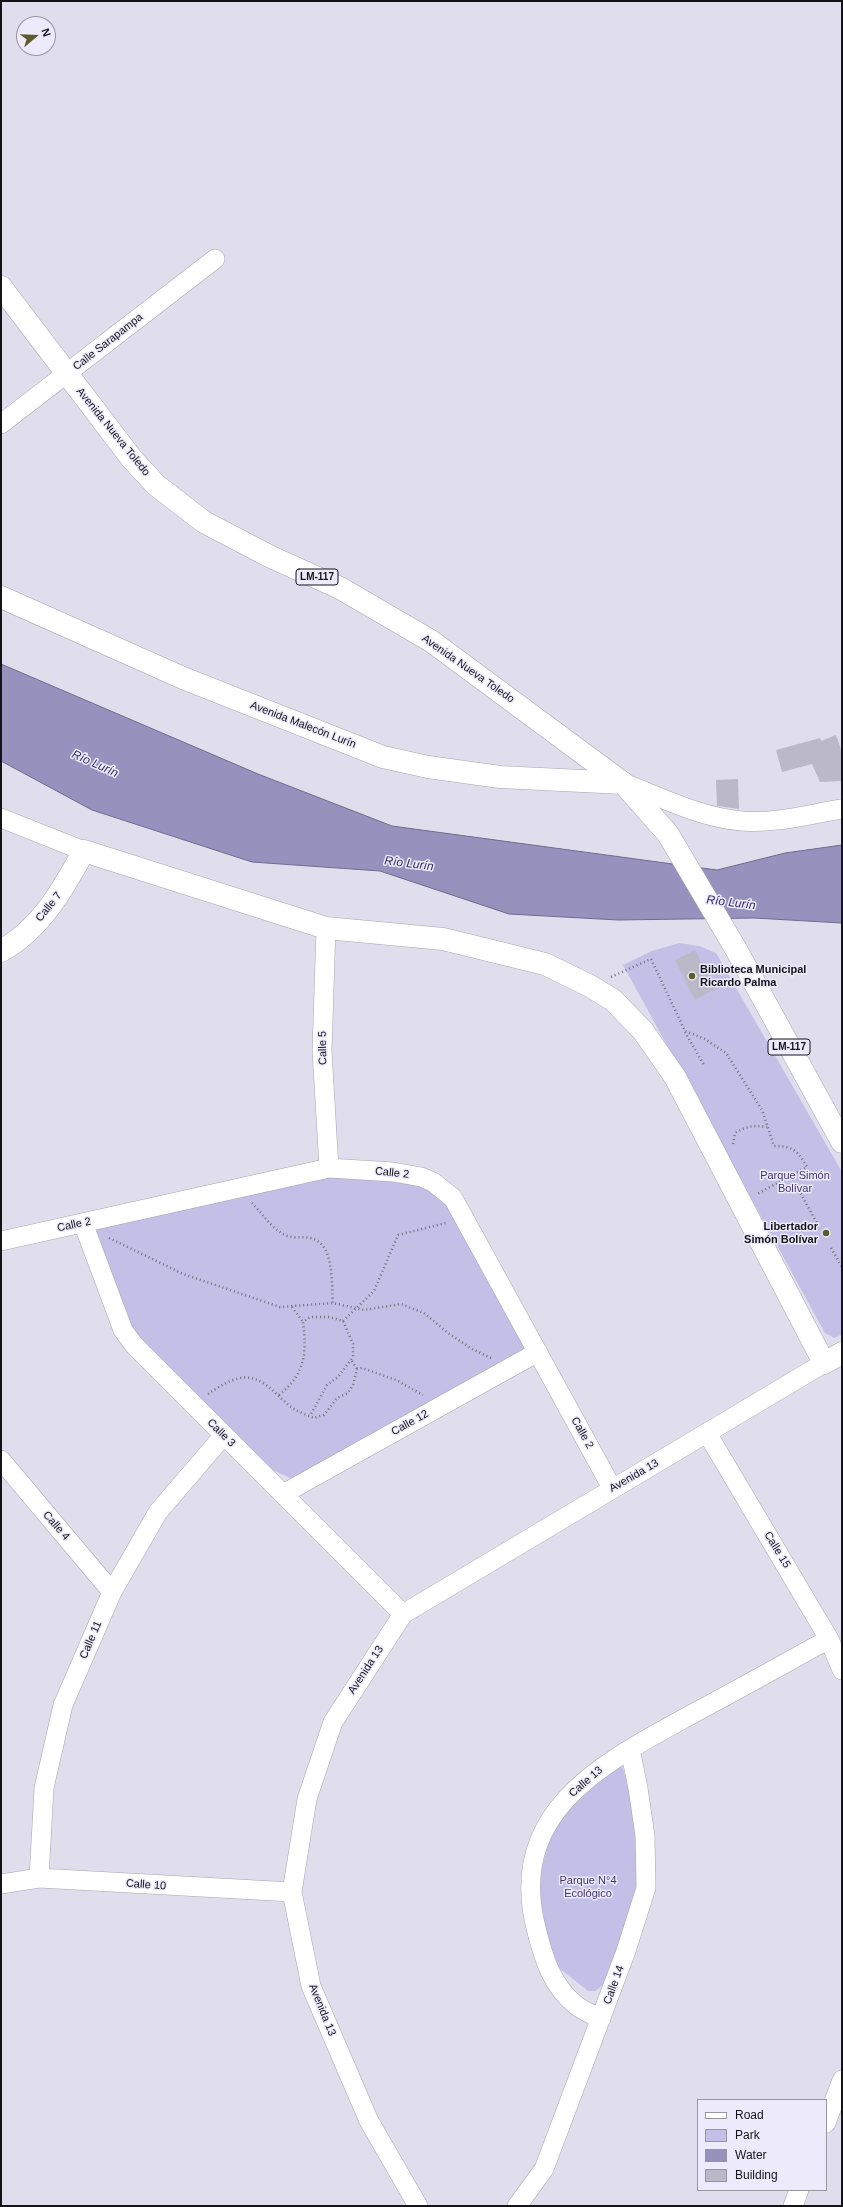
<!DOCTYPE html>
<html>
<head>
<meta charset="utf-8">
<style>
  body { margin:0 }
  #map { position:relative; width:843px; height:2207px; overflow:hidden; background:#e0deed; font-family:Helvetica,sans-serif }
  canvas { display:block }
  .frame { position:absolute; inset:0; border:2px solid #141318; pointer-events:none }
  .legend { position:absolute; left:697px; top:2099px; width:130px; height:92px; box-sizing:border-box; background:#edebfb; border:1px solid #9695a0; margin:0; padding:5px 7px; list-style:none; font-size:12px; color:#141318 }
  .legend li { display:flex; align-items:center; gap:8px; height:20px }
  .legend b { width:20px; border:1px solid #9695a0 }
  .north { position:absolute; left:16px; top:16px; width:40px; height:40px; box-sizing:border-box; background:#edebfb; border:1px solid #9695a0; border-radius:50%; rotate:71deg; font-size:11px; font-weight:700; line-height:16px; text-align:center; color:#141318 }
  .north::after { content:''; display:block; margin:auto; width:14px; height:18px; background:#5b5c29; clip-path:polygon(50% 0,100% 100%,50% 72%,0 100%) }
</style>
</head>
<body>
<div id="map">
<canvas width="843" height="2207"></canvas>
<div class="frame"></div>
<ul class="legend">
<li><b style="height:5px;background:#fff"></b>Road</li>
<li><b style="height:11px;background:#c3bfe6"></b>Park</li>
<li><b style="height:11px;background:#9791bd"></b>Water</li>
<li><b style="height:11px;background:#bbb9c8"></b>Building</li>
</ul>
<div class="north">N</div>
</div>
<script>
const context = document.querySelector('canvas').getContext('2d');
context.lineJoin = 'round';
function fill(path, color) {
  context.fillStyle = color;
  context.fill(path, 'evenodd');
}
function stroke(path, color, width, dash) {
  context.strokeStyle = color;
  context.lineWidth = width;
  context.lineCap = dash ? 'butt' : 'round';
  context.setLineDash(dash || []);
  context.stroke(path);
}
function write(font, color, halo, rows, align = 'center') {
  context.font = font + ' Helvetica,sans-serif';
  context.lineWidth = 3;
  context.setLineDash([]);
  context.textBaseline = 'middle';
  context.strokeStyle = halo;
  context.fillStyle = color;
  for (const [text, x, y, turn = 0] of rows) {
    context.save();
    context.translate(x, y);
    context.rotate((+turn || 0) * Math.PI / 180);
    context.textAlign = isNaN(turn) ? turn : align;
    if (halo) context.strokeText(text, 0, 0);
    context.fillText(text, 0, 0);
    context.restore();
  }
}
fill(new Path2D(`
  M679,943l20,3 17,7 126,219v162l-7,4 -10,-5 -202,-368 29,-14z
  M334,1176l86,7 26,16 81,149 -225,128 -12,2 -17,-8 -134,-128 -51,-116z
  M621,1763l14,44 4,52 -3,39 -33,87 -8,6h-7l-34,-27 -15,-44 -1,-39 12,-42 20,-34z`), '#c3bfe6');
const water = new Path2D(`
  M1,664l257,110 134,52 325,44 68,-17 57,-8v78l-88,-5 -136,2 -109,-6 -129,-43 -128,-9 -160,-52 -91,-49z`);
fill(water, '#9791bd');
stroke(water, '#706b8c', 1);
fill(new Path2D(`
  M836,735l6,17v29l-22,1 -8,-18 -30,8 -6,-22 44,-12 1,3z
  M738,779l1,30 -22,-3 -1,-26z
  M695,950l20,39 -20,11 -20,-40z`), '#bbb9c8');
const minor = new Path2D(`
  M1,424l214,-165
  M623,783c38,14 78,35 119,38 33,3 68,-7 100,-12
  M1,818l83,33
  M326,928l-4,123 7,117
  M83,1223l40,107 11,15 269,269
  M1,1241l328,-73 64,4 28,5 12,5 20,16 159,290
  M707,1433l122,206 13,31
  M1,1460l111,132
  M283,1494l255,-142
  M39,1878l5,-90 19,-83 49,-113 46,-80 66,-77
  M1,1884l38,-6 253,14
  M601,2019c-8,-4 -17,-8 -24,-13 -25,-19 -34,-49 -41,-78 -30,-119 71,-167 158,-215 45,-24 90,-49 135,-74
  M826,2123l16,-43
  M418,2206l-49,-85 -58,-135 -19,-94 15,-93 26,-77 70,-108 421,-251
  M517,2206l27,-37 82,-218 20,-63 -1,-52 -7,-48 -8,-39
  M793,2206l6,-16`);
const tertiary = new Path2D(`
  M1,597l182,81 200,79 45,10 72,10 123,6
  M1,951c40,-22 62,-62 83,-100l242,77 117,11 102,25 45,22 23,14 30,31 32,46 149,286 18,-10`);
const primary = new Path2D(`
  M1,287l131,172 24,26 48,37 67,35 69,31 91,53 192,142 45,51 69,117 105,191`);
stroke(minor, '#a5a4b2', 20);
stroke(tertiary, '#a5a4b2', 23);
stroke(primary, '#a5a4b2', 23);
stroke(new Path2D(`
  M611,977l40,-18 34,72 20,8 21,14 36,57 12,36c19,0 24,5 33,21l-50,27
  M685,1032l19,33
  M733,1144l2,-11c11,-7 19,-8 32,-6
  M791,1176l26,47
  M252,1203c10,10 20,26 33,32 8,4 17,1 25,3 25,5 21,45 23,65
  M109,1238l74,36 97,33 53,-4 31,7 37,-6 23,9 24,20 24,16 19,9
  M831,1248l11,19
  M292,1307l11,15
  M343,1321l31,-30 24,-56 48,-12
  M352,1361l5,8
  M208,1394c8,-5 16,-11 25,-14 27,-10 40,13 58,27 7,5 16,8 23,11l10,-3 13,-17 11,-5 5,-8 4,-16 5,-1 34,12 27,15
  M279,1395c26,-21 28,-41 24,-73l7,-5h19l14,4 10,23v13l-15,20 -11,8 -17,31`), '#717079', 2.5, [1, 3]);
stroke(minor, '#fff', 19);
stroke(tertiary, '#fff', 22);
stroke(primary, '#fff', 22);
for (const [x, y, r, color] of [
  [692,976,4,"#5b5c29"],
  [826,1233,4,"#5b5c29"]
]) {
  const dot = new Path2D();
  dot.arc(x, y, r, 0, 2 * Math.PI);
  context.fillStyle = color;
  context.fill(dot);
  stroke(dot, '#edebfb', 1.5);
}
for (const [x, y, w] of [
  [317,577,42],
  [789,1047,42]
]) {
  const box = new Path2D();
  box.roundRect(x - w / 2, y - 8, w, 16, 3);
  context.fillStyle = '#edebfb';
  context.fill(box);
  stroke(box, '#141318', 1);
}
write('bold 10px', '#141318', null, [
  ["LM-117",317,577],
  ["LM-117",789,1047]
]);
write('11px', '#141318', '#edebfb', [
  ["Calle Sarapampa",108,342,-38],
  ["Avenida Nueva Toledo",113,432,51],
  ["Avenida Nueva Toledo",468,669,35],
  ["Avenida Malecón Lurín",303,725,21],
  ["Calle 7",49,907,-51],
  ["Calle 5",323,1048,-91],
  ["Calle 2",392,1173,6],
  ["Calle 2",74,1225,-12],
  ["Calle 12",410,1423,-29],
  ["Calle 3",221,1433,45],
  ["Calle 2",582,1433,61],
  ["Avenida 13",634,1476,-30],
  ["Calle 4",56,1526,49],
  ["Calle 15",777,1550,59],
  ["Calle 11",91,1640,-67],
  ["Avenida 13",366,1670,-57],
  ["Calle 13",586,1782,-41],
  ["Calle 10",146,1885,4],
  ["Calle 14",614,1985,-70],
  ["Avenida 13",322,2010,68]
]);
write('bold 11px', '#141318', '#edebfb', [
  ["Biblioteca Municipal",700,970],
  ["Ricardo Palma",700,983],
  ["Libertador",818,1227,"right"],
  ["Simón Bolívar",818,1240,"right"]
], 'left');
write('11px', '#3f336c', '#edebfb', [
  ["Parque Simón",795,1176],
  ["Bolívar",795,1189],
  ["Parque N°4",588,1881],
  ["Ecológico",588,1894]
]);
write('italic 12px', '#362a61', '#edebfb', [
  ["Río Lurín",95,764,24],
  ["Río Lurín",409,864,7],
  ["Río Lurín",731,903,7]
]);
</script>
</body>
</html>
